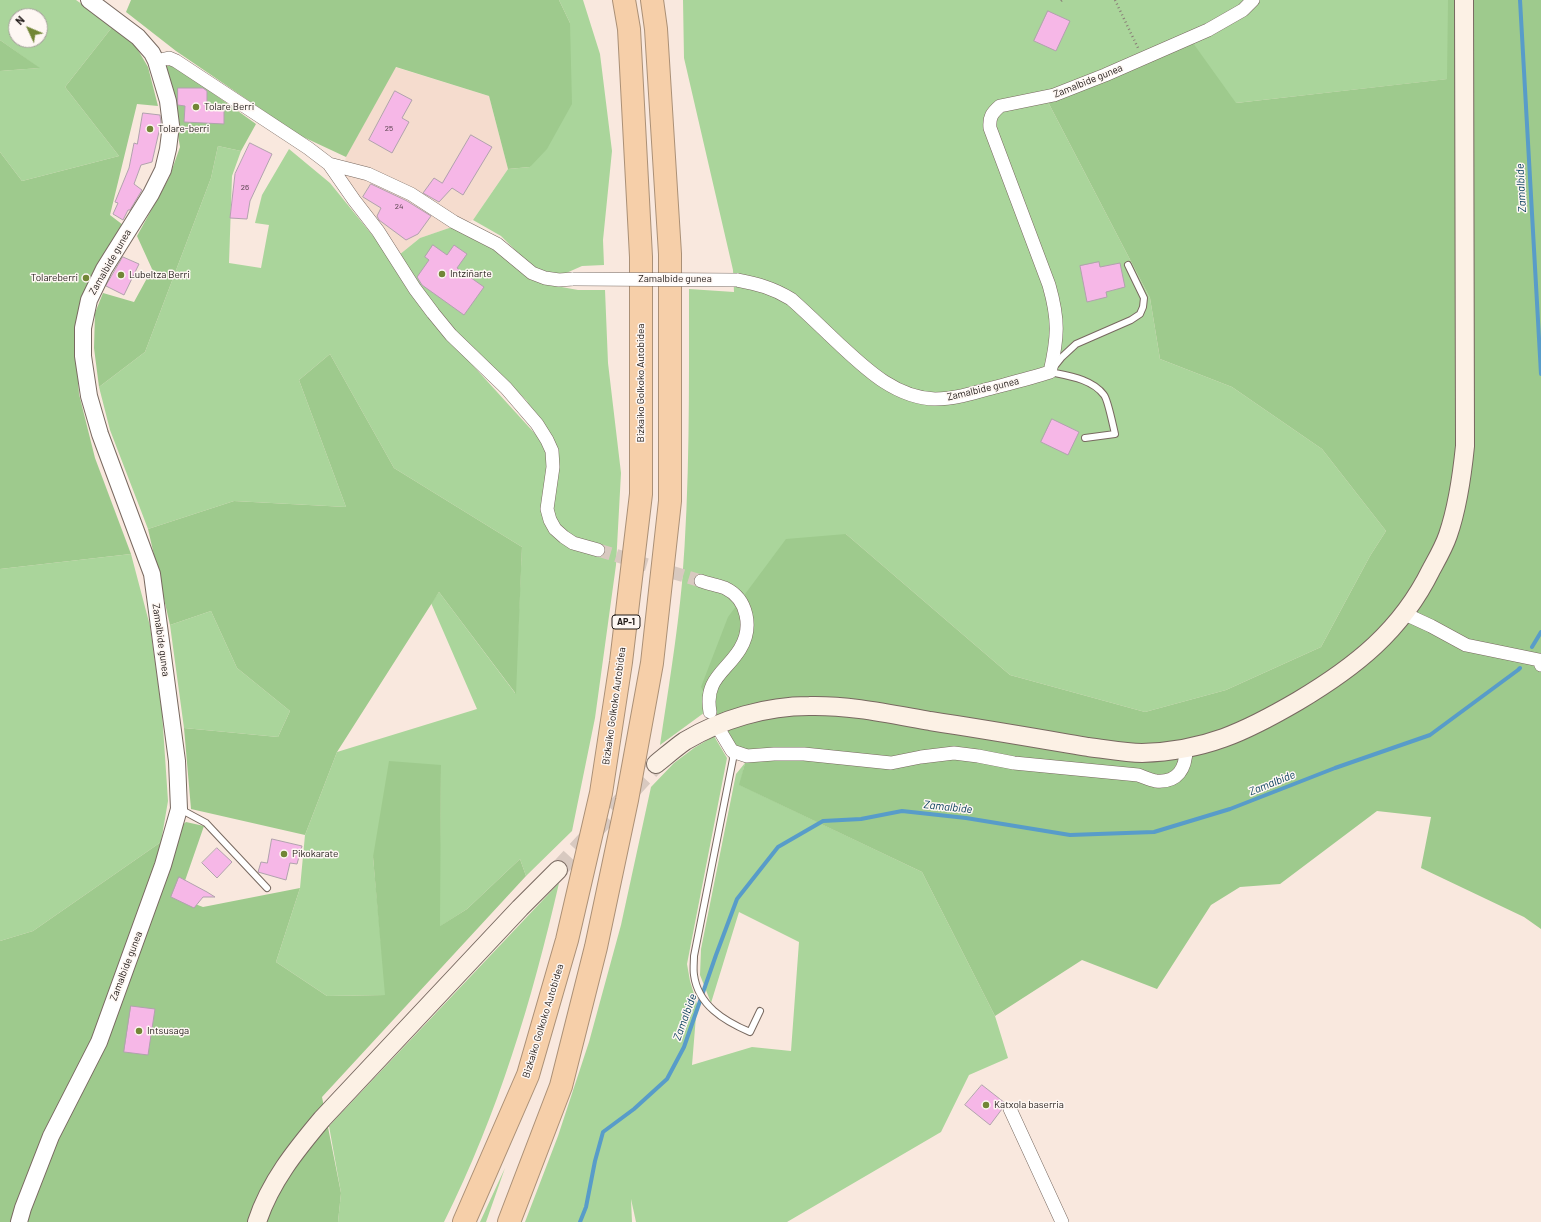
<!DOCTYPE html>
<html>
<head>
<meta charset="utf-8">
<style>
  body { margin:0 }
  #map { position:relative; width:1541px; height:1222px; overflow:hidden; background:#f9e8de; font-family:Barlow,sans-serif }
  canvas { display:block }
  .north { position:absolute; left:8px; top:8px; width:40px; height:40px; box-sizing:border-box; background:#fef7f3; border:1px solid #a59f9b; border-radius:50%; rotate:314deg; font-size:11px; font-weight:700; line-height:16px; text-align:center; color:#201a17 }
  .north::after { content:''; display:block; margin:auto; width:14px; height:18px; background:#728636; clip-path:polygon(50% 0,100% 100%,50% 72%,0 100%) }
</style>
</head>
<body>
<div id="map">
<canvas width="1541" height="1222"></canvas>
<div class="north">N</div>
</div>
<script>
const context = document.querySelector('canvas').getContext('2d');
context.lineJoin = 'round';
function fill(path, color) {
  context.fillStyle = color;
  context.fill(path, 'evenodd');
}
function stroke(path, color, width, dash) {
  context.strokeStyle = color;
  context.lineWidth = width;
  context.lineCap = dash ? 'butt' : 'round';
  context.setLineDash(dash || []);
  context.stroke(path);
}
function write(font, color, halo, rows, align = 'center') {
  context.font = font + ' Barlow,sans-serif';
  context.lineWidth = 3;
  context.setLineDash([]);
  context.textBaseline = 'middle';
  context.strokeStyle = halo;
  context.fillStyle = color;
  for (const [text, x, y, turn = 0] of rows) {
    context.save();
    context.translate(x, y);
    context.rotate((+turn || 0) * Math.PI / 180);
    context.textAlign = isNaN(turn) ? turn : align;
    if (halo) context.strokeText(text, 0, 0);
    context.fillText(text, 0, 0);
    context.restore();
  }
}
fill(new Path2D(`
  M395,67l94,29 19,73 -35,51 -53,18 -21,17 -58,-80 5,-18z`), '#f5dcce');
fill(new Path2D(`
  M0,0h76l37,26 -48,61 54,69 -97,25 -22,-29v-81l39,-3 -39,-28zM16,16h24v24h-24z
  M559,0h24l17,54 12,97 -9,89 1,25 -22,1 -18,8 -17,-1 -15,-6 -31,-31 -28,-16 35,-51 22,-2 40,-144z
  M683,0h765v79l-212,24 -188,-1 102,196 10,61 72,28 90,62 64,82 -16,25 -49,91 -95,43 -81,22 -135,-37 -164,-141 -134,173 -52,38c8,-54 17,-108 22,-162 8,-98 7,-196 7,-294l45,3 -1,-22 -49,-212z
  M218,146l23,5 -9,25 -3,87 32,5 8,-43 -14,-2 7,-28 27,-46 41,34 52,64 27,45 48,56 81,89 -11,-36 -63,-61 -37,-42 -28,-43 21,-17 32,-11 50,25 43,32 33,6h27l3,73 13,110 -5,92 -21,153 -23,113 -46,45 -6,-17 -53,50 -28,18 2,-162 -68,92 13,138 -59,1 -51,-34 24,-74 5,-53 32,-83 140,-43 -46,-106 8,-11 76,101 7,-146 -128,-79 -64,-114 -31,26 47,127 -112,-6 -86,28 -38,-99 -11,-43 46,-35 66,-174z
  M131,554l19,72 12,86 6,89 -7,41 -128,89 -33,10v-372z
  M211,611l26,57 53,43 -12,26 -94,-9 -14,-103z
  M714,736l13,22 -40,206 3,17 7,23 -5,61 60,-18 39,4 8,-109 -60,-30 -28,91 -11,-28 1,-26 35,-175 9,-11 -5,22 182,87 73,144 13,42 -39,17 -28,57 -154,90h-151l-5,-23 1,23h-107l33,-86 31,-94 32,-117 30,-138 23,-24 20,-15z
  M559,883c-27,118 -61,231 -115,339h-106l3,-29 -12,-67z
  M505,1168l-19,54h-6z`), '#aad59b');
fill(new Path2D(`
  M131,0h428l11,23 2,81 -25,45 -17,18 -22,2 -19,-73 -93,-29 -50,90 -47,-22 -123,-84 -50,-39z
  M1448,0h93v929l-17,-12 -103,-49 10,-51 -54,-6 -97,73 -40,3 -29,18 -54,84 -75,-29 -87,56 -73,-144 -183,-87 6,-22 -44,-76 27,-70 58,-78 60,-5 164,141 135,37 81,-22 95,-43 49,-91 16,-25 -64,-82 -90,-62 -72,-28 -10,-61 -102,-196 145,-59 43,60 211,-24z
  M113,26l22,19 13,22 10,39 -21,-2 -27,111 13,10 -30,53 -14,29 -4,31 4,56 16,64 36,96 -131,15v-417l22,29 97,-25 -54,-69z
  M0,40l40,28 -40,3z
  M166,66h9l81,58 -15,27 -23,-5 -7,32 -66,174 -46,35 -5,-39 1,-35 8,-20 31,9 18,-33 -15,-33 32,-58 11,-31z
  M330,354l64,114 128,79 -6,147 -77,-102 -102,160 -32,83 -114,-26 -7,-81 94,9 12,-26 -53,-43 -26,-57 -41,14 -22,-96 86,-28 112,6 -47,-127z
  M389,761l52,4 -1,161 27,-17 53,-50 6,17 -204,221 19,96 -3,29h-338v-281l33,-10 128,-89 25,-20 18,4 -25,72 24,9 97,-19 -24,74 51,34 58,-1 -12,-138z`), '#9eca8d');
stroke(new Path2D(`
  M1520,0l21,374
  M1532,647l9,-15
  M580,1222l6,-15 9,-46 8,-29 31,-23 33,-30 17,-32 32,-92 21,-56 41,-52 45,-26 38,-2 41,-8 64,7 104,17 84,-3 76,-23 105,-41 95,-33 88,-65 2,-2`), '#589cc9', 4);
const building = new Path2D(`
  M1048,11l22,10 -14,30 -22,-10z
  M178,88h25l4,3v17h17v16l-40,-2 1,-16 -7,-1z
  M395,91l17,9 -10,18 7,4 -17,31 -23,-13z
  M143,113l17,2 1,8 -9,39 -11,3 -7,19 8,6 -12,20h-2l-5,10 -10,-6 5,-11 -3,-1 14,-34 5,-25 3,1z
  M471,135l21,12 -29,48 -11,-7 -13,14 -16,-9 11,-15 8,5z
  M250,143l22,11 -22,47 -3,18 -17,-1 5,-44z
  M371,184l36,17 24,15 -13,18 -12,6 -27,-20 -2,-4 4,-8 -18,-11z
  M433,245l14,10 7,-10 13,9 -10,14 27,19 -20,28 -42,-30 -5,-8 12,-17 -4,-3z
  M123,257l16,7 -15,31 -18,-9z
  M1099,262l1,5 20,-4 5,24 -19,5 1,5 -20,5 -7,-36z
  M1052,419l27,13 -11,23 -27,-13z
  M272,839l30,7 -5,18 -7,-1 -4,17 -28,-8 3,-10 6,1z
  M217,848l15,14 -15,16 -15,-15z
  M179,877l28,15 8,5h-12l-9,11 -23,-11z
  M131,1006l24,3 -7,46 -24,-3z
  M982,1085l23,18 -3,6 -12,16 -25,-20z`);
fill(building, '#f6b7e7');
stroke(building, '#b1a2ad', 1);
stroke(new Path2D(`
  M598,550l103,31`), '#d8c9c0', 13, [13, 6]);
stroke(new Path2D(`
  M558,870l98,-106`), '#d8c9c0', 18, [18, 9]);
const service = new Path2D(`
  M1085,438l30,-4c-2,-8 -7,-34 -11,-39 -12,-16 -35,-19 -54,-23l12,-15 14,-13 55,-24 9,-6 3,-7 1,-9 -16,-33
  M732,751l1,8 -39,197c0,6 -1,13 0,19 4,30 30,46 56,57l10,-21
  M180,809l26,14 61,65`);
const minor = new Path2D(`
  M156,61l13,-3 7,3 132,87 21,16 25,36 24,31 37,58 18,24 18,22 55,53 31,36 10,16 5,11 1,16 -6,42 3,11 5,9 9,8 9,6 25,7
  M329,164l39,10 43,20 43,28 43,22 35,29 13,5 14,2 14,-1
  M737,280c21,4 36,8 54,19 16,14 31,29 47,44 27,25 57,55 97,56 19,0 39,-6 57,-11 19,-5 39,-10 58,-16 8,-35 9,-52 -1,-87l-59,-157c-1,-11 2,-15 10,-22l54,-11 51,-20 103,-45 35,-20 10,-10
  M701,581c8,3 16,4 24,7 23,11 28,40 15,61 -14,23 -36,30 -30,63
  M1405,614l26,12 35,19 73,15 2,5
  M720,731l12,20 15,5 27,-2h30l87,9 30,-6 33,-4 24,3 36,7 124,12c6,2 12,5 18,6 22,2 30,-13 30,-32
  M1010,1109l52,113`);
const tertiary = new Path2D(`
  M19,1222l4,-14 28,-72 48,-94 64,-177 16,-56 -2,-48 -25,-187 -52,-140 -11,-38 -6,-40v-28l6,-28 15,-31 47,-75 12,-24 5,-21 3,-24 -3,-24 -12,-40 -4,-8 -14,-16 -49,-37`);
const secondary = new Path2D(`
  M656,764c10,-8 19,-16 29,-23 37,-22 81,-35 124,-35 40,-1 81,8 121,15 53,8 105,17 158,26 18,2 36,6 54,6 63,-2 103,-21 156,-52 57,-34 103,-70 133,-131 6,-11 13,-23 17,-35 10,-29 14,-59 17,-89l-1,-446
  M257,1222c13,-40 39,-72 65,-103l198,-211 38,-38`);
const motorway = new Path2D(`
  M464,1222l64,-147 39,-135 34,-147 20,-131 20,-168v-237l-12,-228 -5,-29
  M509,1222l52,-136 35,-139 31,-147 25,-137 18,-162v-247l-14,-225 -4,-29`);
stroke(service, '#786960', 8);
stroke(minor, '#786960', 14);
stroke(tertiary, '#786960', 18);
stroke(secondary, '#786960', 20);
stroke(motorway, '#ab9076', 24);
stroke(new Path2D(`
  M1115,0l23,48
  M1061,1l1,-1`), '#897e77', 2.5, [1, 3]);
stroke(service, '#fff', 6);
stroke(minor, '#fff', 13);
stroke(tertiary, '#fff', 16);
stroke(secondary, '#fcf1e5', 18);
stroke(motorway, '#f6cfa9', 22);
const minorBridge = new Path2D(`
  M573,279l164,1`);
stroke(minorBridge, '#786960', 14, []);
stroke(minorBridge, '#fff', 13);
for (const [x, y, r, color] of [
  [196,107,4,"#728636"],
  [150,129,4,"#728636"],
  [442,274,4,"#728636"],
  [121,275,4,"#728636"],
  [86,278,4,"#728636"],
  [284,854,4,"#728636"],
  [139,1031,4,"#728636"],
  [986,1105,4,"#728636"]
]) {
  const dot = new Path2D();
  dot.arc(x, y, r, 0, 2 * Math.PI);
  context.fillStyle = color;
  context.fill(dot);
  stroke(dot, '#fef7f3', 1.5);
}
write('8px', '#56414b', null, [
  ["25",389,128],
  ["26",245,187],
  ["24",399,206]
]);
for (const [x, y, w] of [
  [626,622,28]
]) {
  const box = new Path2D();
  box.roundRect(x - w / 2, y - 7, w, 14, 3);
  context.fillStyle = '#fef7f3';
  context.fill(box);
  stroke(box, '#201a17', 1);
}
write('bold 9px', '#201a17', null, [
  ["AP-1",626,622]
]);
write('10px', '#201a17', '#fef7f3', [
  ["Zamalbide gunea",1088,81,-22],
  ["Zamalbide gunea",110,262,-60],
  ["Zamalbide gunea",675,279],
  ["Bizkaiko Golkoko Autobidea",641,383,-90],
  ["Zamalbide gunea",983,389,-13],
  ["Zamalbide gunea",161,640,82],
  ["Bizkaiko Golkoko Autobidea",614,706,-82],
  ["Zamalbide gunea",126,966,-69],
  ["Bizkaiko Golkoko Autobidea",543,1021,-73]
]);
write('10px', '#201a17', '#fef7f3', [
  ["Tolare Berri",204,107],
  ["Tolare-berri",158,129],
  ["Intziñarte",450,274],
  ["Lubeltza Berri",129,275],
  ["Tolareberri",78,278,"right"],
  ["Pikokarate",292,854],
  ["Intsusaga",147,1031],
  ["Katxola baserria",994,1105]
], 'left');
write('italic 11px', '#003958', '#fef7f3', [
  ["Zamalbide",1521,188,-93],
  ["Zamalbide",1272,783,-22],
  ["Zamalbide",948,807,6],
  ["Zamalbide",685,1017,-70]
]);
</script>
</body>
</html>
